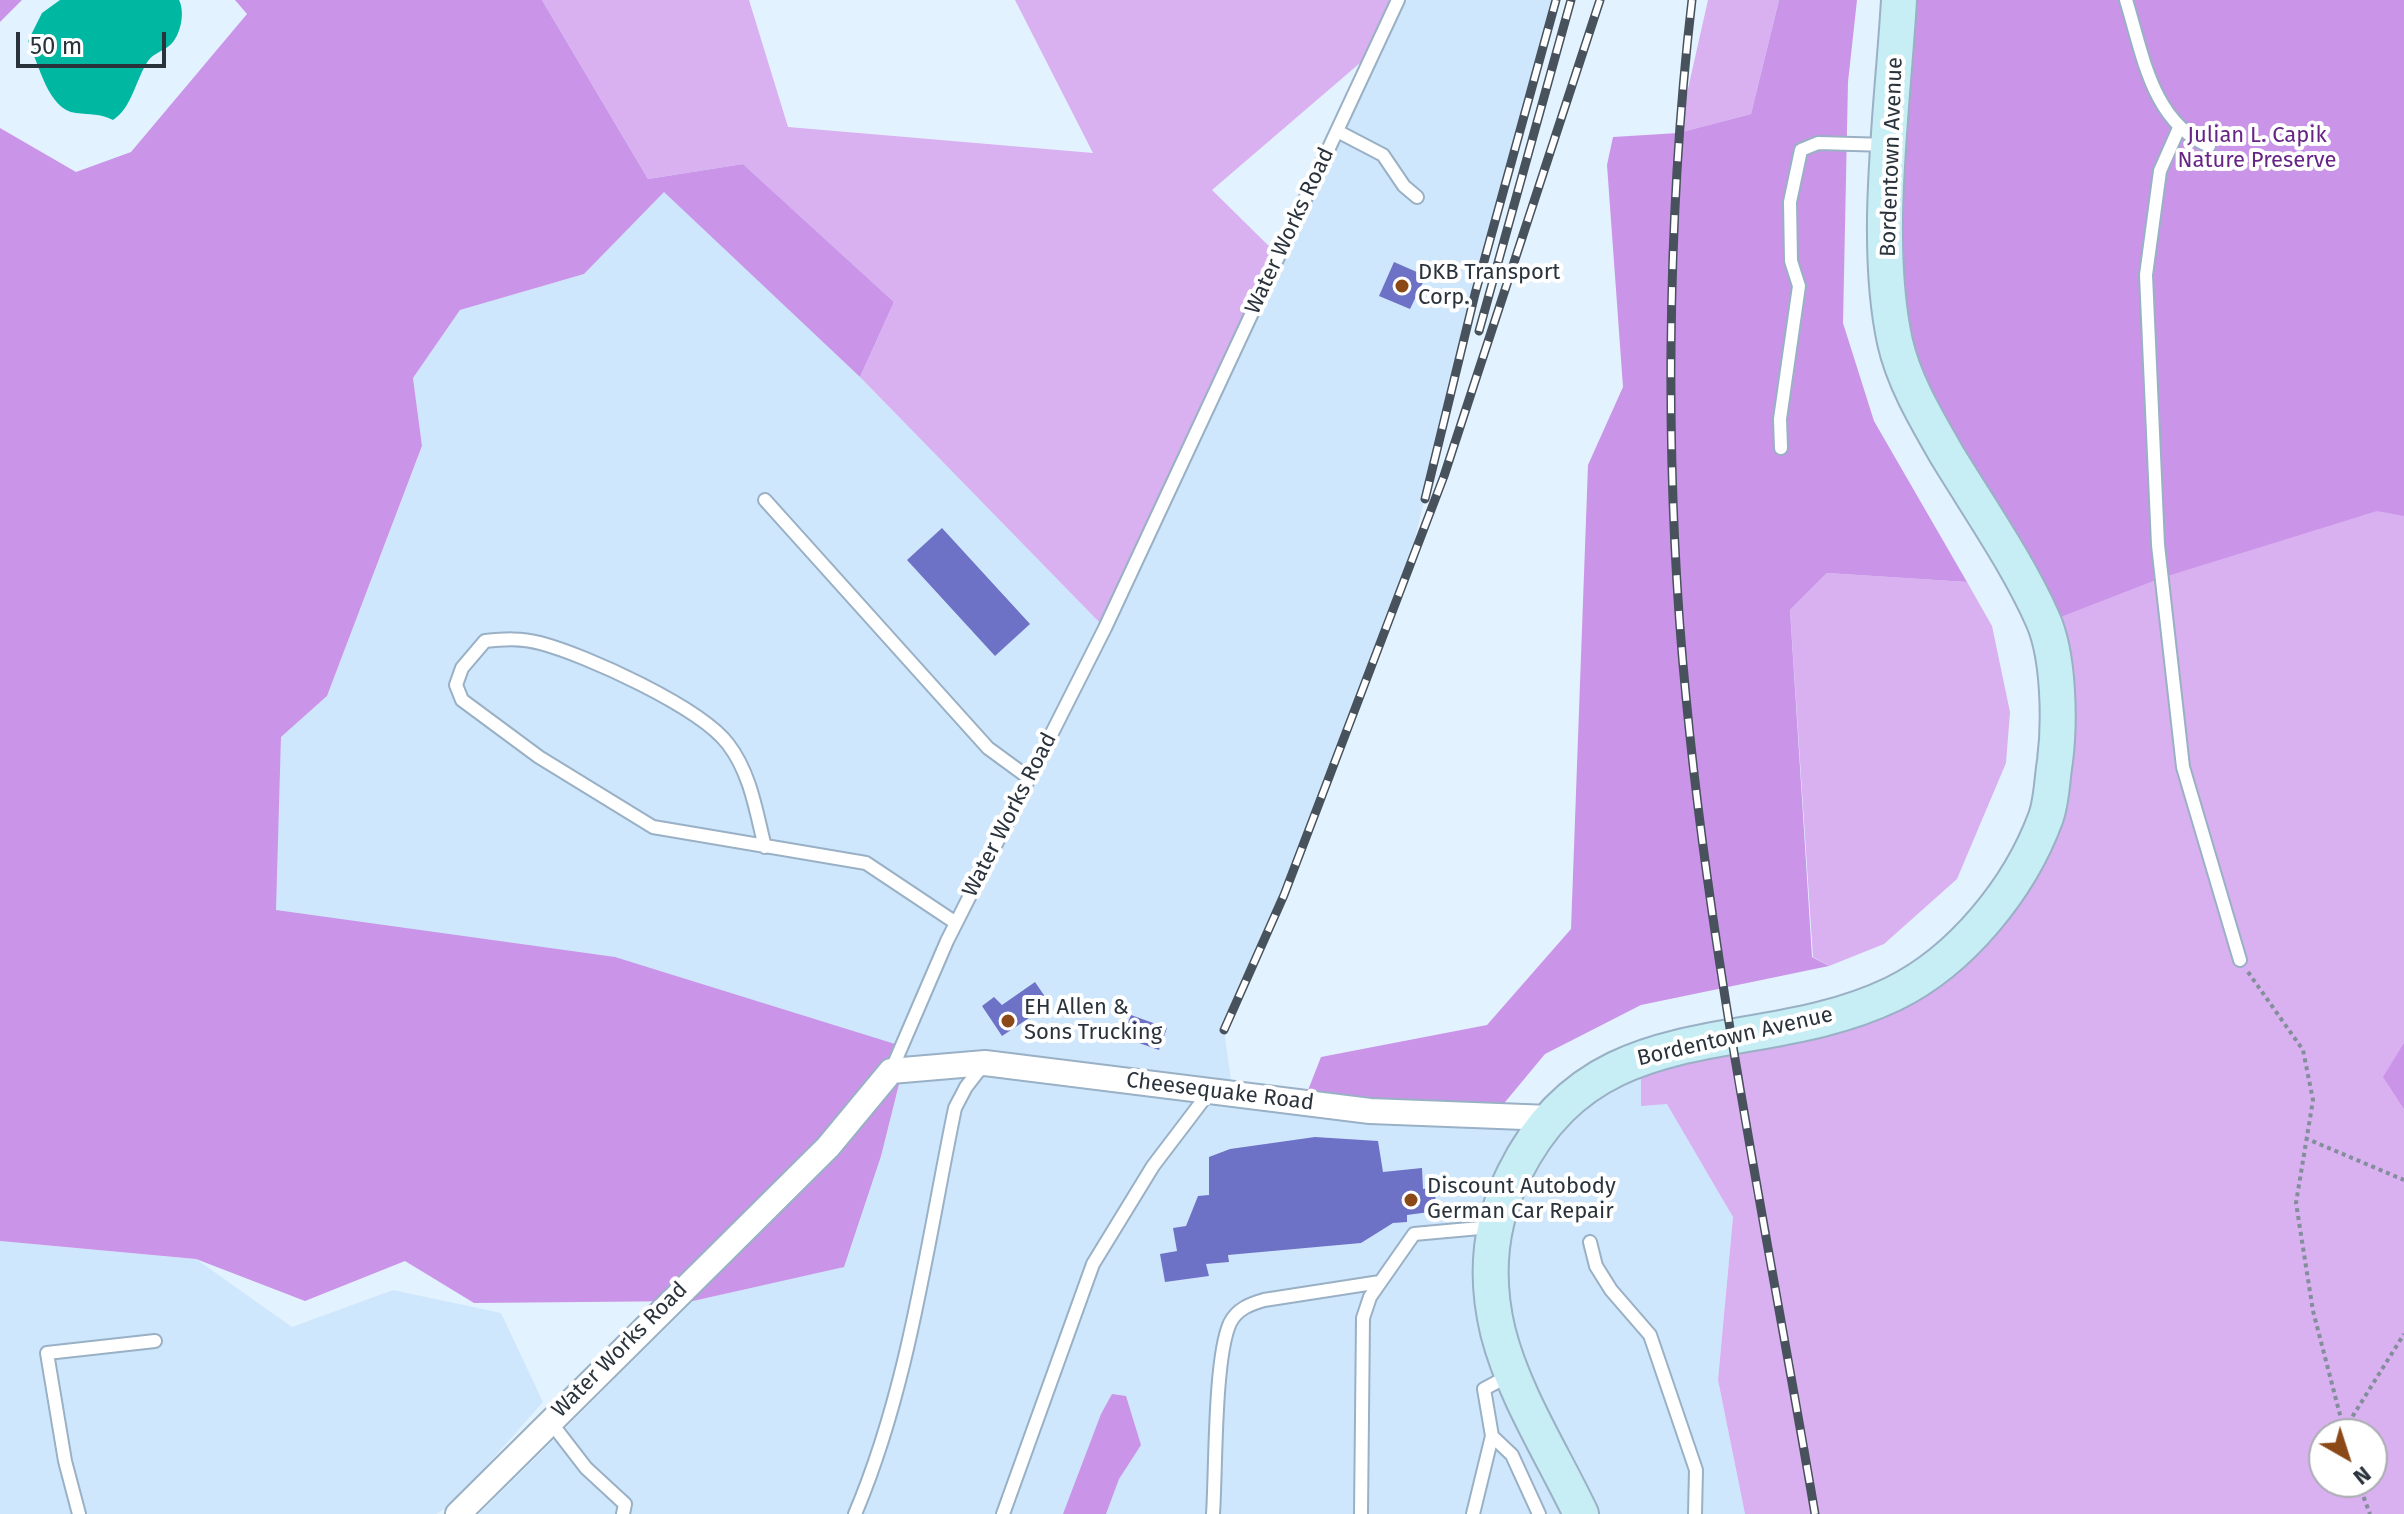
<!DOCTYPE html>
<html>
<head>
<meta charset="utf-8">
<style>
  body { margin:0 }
  #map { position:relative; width:2404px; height:1514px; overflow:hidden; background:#e3f2ff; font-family:"Fira Sans",sans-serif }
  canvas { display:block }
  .north { position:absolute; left:2308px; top:1418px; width:80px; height:80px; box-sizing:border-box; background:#fff; border:2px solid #aaadb1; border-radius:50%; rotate:141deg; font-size:22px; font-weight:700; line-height:32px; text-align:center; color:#2a333c }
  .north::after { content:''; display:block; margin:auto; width:28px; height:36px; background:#8b4917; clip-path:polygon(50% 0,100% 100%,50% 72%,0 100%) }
  .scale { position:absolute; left:16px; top:32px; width:150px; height:36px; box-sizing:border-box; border:4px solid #2a333c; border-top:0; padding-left:10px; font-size:24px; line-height:28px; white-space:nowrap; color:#2a333c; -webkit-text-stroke:6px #fff; paint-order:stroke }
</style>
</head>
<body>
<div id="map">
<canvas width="2404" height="1514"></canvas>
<div class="north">N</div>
<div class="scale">50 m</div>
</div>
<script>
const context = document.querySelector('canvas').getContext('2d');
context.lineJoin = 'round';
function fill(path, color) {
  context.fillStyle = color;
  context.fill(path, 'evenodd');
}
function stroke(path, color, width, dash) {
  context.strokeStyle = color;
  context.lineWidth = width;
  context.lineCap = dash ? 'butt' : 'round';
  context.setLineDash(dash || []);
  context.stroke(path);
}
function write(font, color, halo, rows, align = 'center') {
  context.font = font + ' "Fira Sans",sans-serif';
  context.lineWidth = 8;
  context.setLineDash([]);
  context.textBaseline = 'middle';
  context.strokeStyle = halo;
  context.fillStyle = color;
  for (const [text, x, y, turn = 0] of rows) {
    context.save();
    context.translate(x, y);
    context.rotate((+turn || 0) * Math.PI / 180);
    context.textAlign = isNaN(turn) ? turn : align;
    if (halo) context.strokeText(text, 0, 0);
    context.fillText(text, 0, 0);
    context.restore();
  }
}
fill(new Path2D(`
  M1400,0h156l-81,294 -70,285 -121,316 -60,135 9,64 317,24 91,-63 92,162 -15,163 27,134h-1266l214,-213 60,-14 155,-239 -633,-138 6,-173 46,-41 95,-249 -9,-69 47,-68 124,-36 80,-83 196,186 245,250z
  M0,1241l196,18 96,68 101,-37 108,23 42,89 -89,101 -18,11h-436z`), '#cfe7fd');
fill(new Path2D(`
  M542,0h207l39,127 305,26 -78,-153h383l-24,51 -162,139 67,66 -174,372 -245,-251 34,-75 -151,-138 -95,15z
  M1708,0h71l-28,114 -73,19z
  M2404,0v1514h-659l-27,-134 15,-163 -66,-113 -26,2v-51l176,-34 156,-83 73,-122 -1,-193zM2324,1434h48v48h-48z
  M1827,573l140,9 25,44 18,86 -4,51 -49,116 -73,65 -55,22 -16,-9 -23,-347z`), '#d9b0f0');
fill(new Path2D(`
  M0,0h22l-22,22z
  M235,0h307l106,179 95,-15 151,138 -34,75 -196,-185 -80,82 -124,36 -47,68 9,68 -95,250 -46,41 -5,173 339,47 293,91 -27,108 -37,111 -151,34 -219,2 -69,-42 -100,40 -109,-42 -196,-18v-1113l76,44 55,-20 116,-138z
  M1779,0h78l-9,82 -5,241 31,98 93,161 -140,-9 -37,37 22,347 17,9 -188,39 -96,49 -49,59 -193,-10 18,-46 166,-32 84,-96 17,-464 35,-78 -16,-222 6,-28 65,-4 73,-19z
  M1899,0h505v516l-27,-5 -216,67 -116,45 -121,-208 -39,-172z
  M2404,1043v66l-21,-32z
  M1112,1394l14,2 15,49 -22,34 -13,35h-43l38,-100z`), '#ca95e8');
fill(new Path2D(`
  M60,0h119c6,12 2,32 -6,42 -7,9 -19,10 -25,19 -13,20 -16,47 -35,59 -14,-7 -22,-5 -37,-7 -28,-3 -37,-49 -48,-72l14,-28z`), '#00b8a1');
fill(new Path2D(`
  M1394,262l32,14 -16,33 -31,-13z
  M942,528l88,96 -35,32 -88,-96z
  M1035,982l15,22 -48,32 -20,-30 12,-9 8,8z
  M1131,1015l36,13 -8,22 -37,-13z
  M1315,1137l63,4 5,31 39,-4 1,21 11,-2 3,24 -30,4v7l-14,1 -32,20 -133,12 1,7 -23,2 3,12 -44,6 -5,-28 17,-3 -4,-23 13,-2 12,-30 11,-1v-38l21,-8z`), '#6e72c6');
const service = new Path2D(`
  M2126,0c17,55 26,122 83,146
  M2179,128l-19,43 -14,104 12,270 25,222 57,193
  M1337,131l46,24 21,31 13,11
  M1781,448l-1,-29 19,-133 -8,-25 -1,-59 11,-52 17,-7 70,2
  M765,500l223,248 41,30
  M765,847c-9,-35 -14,-73 -37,-103 -28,-37 -142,-89 -188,-101 -19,-5 -36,-4 -55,-2l-23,27 -6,17 6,15 77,57 114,70 213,36 90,60
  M891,1071l56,-130 158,-313 293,-628
  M1590,1242l6,24 15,24 39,45 46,135 -1,44
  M549,1420l37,48 39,36 -2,10
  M1492,1436l20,19 27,59
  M79,1514l-14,-53 -18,-108 108,-12
  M855,1514c54,-127 72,-271 100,-406l11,-21 17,-22
  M1003,1514l90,-250 60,-98 57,-75
  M1213,1514c3,-43 1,-156 17,-191 7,-14 20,-19 34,-23l116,-18
  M1361,1514l2,-196 7,-21 44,-63 77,-7
  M1473,1514l19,-78 -8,-47 26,-14`);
const minor = new Path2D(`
  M458,1514l370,-367 63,-76 94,-8 385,48 180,7`);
const secondary = new Path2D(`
  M1581,1514c-28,-59 -67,-119 -83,-182 -13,-54 -9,-108 16,-158 82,-167 240,-113 379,-180 68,-33 127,-106 153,-177 6,-17 6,-38 9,-56 5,-39 4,-105 -12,-141 -24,-55 -65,-114 -96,-165 -20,-35 -43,-73 -52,-113 -22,-101 -2,-237 4,-342`);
stroke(service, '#99b0c5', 16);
stroke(minor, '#99b0c5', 28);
stroke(secondary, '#99b0c5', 38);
stroke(new Path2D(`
  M2248,972l55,78 10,50 -17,103 17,108 32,123
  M2305,1138l99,42
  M2344,1430l60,-96
  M2358,1482l12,32`), '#828e99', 4, [4, 4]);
stroke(service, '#fff', 12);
stroke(minor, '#fff', 24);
stroke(secondary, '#c7eef5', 34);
const rail = new Path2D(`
  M1692,0c-26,223 -28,473 -6,697 26,274 83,545 129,817
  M1479,331l92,-331
  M1425,499l50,-205 81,-294
  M1224,1030l60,-135 160,-419 156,-476`);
stroke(rail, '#48525c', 9);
stroke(rail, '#fff', 6, [18]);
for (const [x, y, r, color] of [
  [1402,286,8,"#8b4917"],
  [1008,1021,8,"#8b4917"],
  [1411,1200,8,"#8b4917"]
]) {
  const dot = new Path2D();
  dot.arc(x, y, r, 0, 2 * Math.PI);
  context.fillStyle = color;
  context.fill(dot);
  stroke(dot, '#fff', 3);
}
write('22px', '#662484', '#fff', [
  ["Julian L. Capik",2257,136],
  ["Nature Preserve",2257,161]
]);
write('22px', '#2a333c', '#fff', [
  ["Bordentown Avenue",1892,157,-88],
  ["Water Works Road",1290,231,-65],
  ["Water Works Road",1010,815,-63],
  ["Bordentown Avenue",1735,1037,-13],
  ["Cheesequake Road",1220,1092,7],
  ["Water Works Road",620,1350,-45]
]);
write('22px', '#2a333c', '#fff', [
  ["DKB Transport",1418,273],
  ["Corp.",1418,298],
  ["EH Allen &",1024,1008],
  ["Sons Trucking",1024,1033],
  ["Discount Autobody",1427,1187],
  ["German Car Repair",1427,1212]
], 'left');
</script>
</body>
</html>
